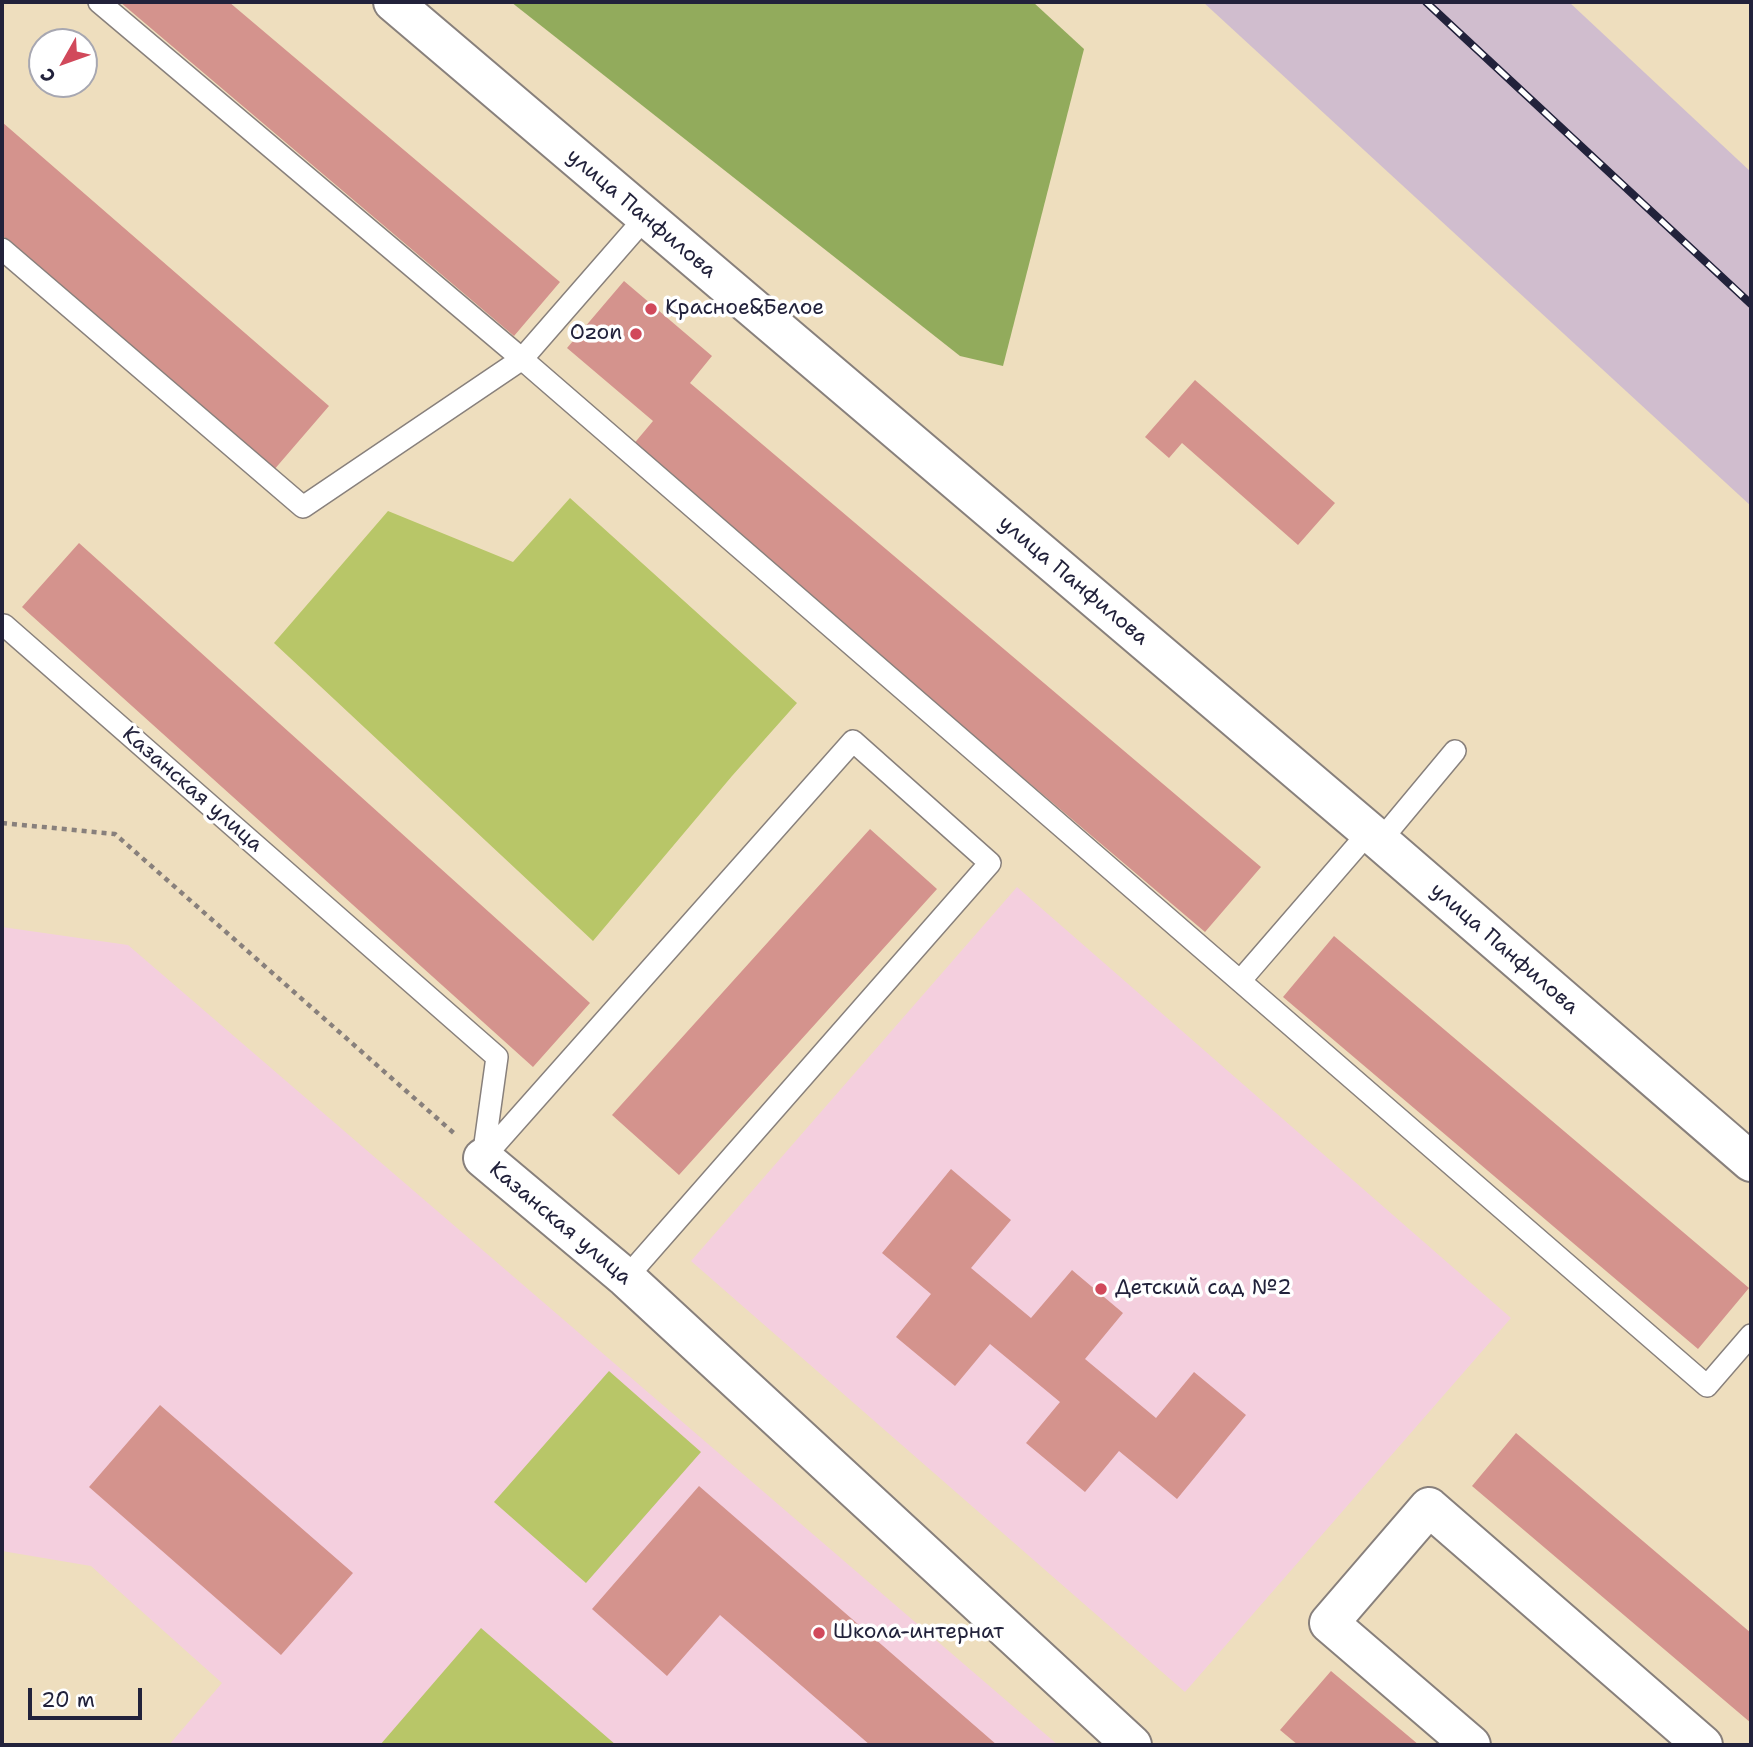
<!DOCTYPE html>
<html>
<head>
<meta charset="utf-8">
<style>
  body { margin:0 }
  #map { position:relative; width:1753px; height:1747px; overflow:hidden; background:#eedebe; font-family:"Shantell Sans",sans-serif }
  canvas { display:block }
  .frame { position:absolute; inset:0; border:4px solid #22223b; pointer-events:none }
  .north { position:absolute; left:28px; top:28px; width:70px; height:70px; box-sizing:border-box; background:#fff; border:2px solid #a7a7b1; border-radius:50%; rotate:230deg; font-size:19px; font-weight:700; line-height:28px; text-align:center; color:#22223b }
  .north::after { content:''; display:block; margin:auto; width:24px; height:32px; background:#d1495b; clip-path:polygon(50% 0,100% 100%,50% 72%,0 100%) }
  .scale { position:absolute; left:28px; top:1688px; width:114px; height:32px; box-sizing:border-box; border:4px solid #22223b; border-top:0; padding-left:9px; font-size:21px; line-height:24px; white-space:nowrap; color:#22223b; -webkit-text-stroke:5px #fff; paint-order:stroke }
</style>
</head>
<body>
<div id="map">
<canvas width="1753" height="1747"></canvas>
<div class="frame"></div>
<div class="north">С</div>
<div class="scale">20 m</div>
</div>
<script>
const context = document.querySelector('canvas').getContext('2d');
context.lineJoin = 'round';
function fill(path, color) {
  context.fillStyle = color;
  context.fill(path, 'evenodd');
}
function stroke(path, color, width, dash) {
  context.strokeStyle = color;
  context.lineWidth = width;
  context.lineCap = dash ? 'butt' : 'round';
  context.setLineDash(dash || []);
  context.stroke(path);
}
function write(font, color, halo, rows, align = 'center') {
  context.font = font + ' "Shantell Sans",sans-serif';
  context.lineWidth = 7;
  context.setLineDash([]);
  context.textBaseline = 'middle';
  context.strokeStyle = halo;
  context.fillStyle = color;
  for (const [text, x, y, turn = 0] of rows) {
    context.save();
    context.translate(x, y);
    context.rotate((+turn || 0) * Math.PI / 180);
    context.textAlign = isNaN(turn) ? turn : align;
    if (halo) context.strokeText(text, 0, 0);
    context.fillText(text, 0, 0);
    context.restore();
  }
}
fill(new Path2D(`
  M1017,887l494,431 -326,374 -494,-431z
  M2,927l126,18 930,800h-889l53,-62 -131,-117 -89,-15z`), '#f4cfde');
fill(new Path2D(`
  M1203,2h366l182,170v334z`), '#d0bdce');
fill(new Path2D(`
  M570,498l227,205 -65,73 -139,165 -319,-298 114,-132 125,51z
  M609,1371l92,81 -115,131 -92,-81z
  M481,1628l135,117h-236z`), '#b8c668');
fill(new Path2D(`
  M511,2h522l51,47 -81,317 -43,-10z`), '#92ab5c');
fill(new Path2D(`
  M120,2h109l331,280 -46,54z
  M2,122l327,284 -56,65 -271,-236z
  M624,281l88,75 -22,27 571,484 -56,65 -573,-486 21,-25 -86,-73z
  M1195,380l140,123 -37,42 -116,-102 -13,15 -24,-21z
  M79,543l511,460 -57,64 -511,-460z
  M870,829l67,60 -258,286 -67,-60z
  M1334,936l415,352 -51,61 -415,-352z
  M951,1169l60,51 -40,48 60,50 41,-48 51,43 -38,46 71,59 38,-46 52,43 -69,84 -58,-48 -34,41 -59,-49 34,-41 -70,-58 -35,42 -59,-49 35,-43 -49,-41z
  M160,1405l193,168 -72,82 -192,-168z
  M1516,1433l235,200v90l-279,-237z
  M699,1486l298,259h-127l-150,-130 -53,61 -75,-67z
  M1331,1671l88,74h-121l-18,-15z`), '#d4938d');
const lane = new Path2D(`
  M645,218l-123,141 718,622 129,-149
  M2,249l301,258 219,-148 -423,-357
  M4,625l493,432 -14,101
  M1380,841l75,-90
  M1240,981l467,405 44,-51
  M483,1158l370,-417 137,122 -364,415`);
const street = new Path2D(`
  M393,2l987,839 371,321
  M483,1158l143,120 506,467
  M1471,1745l-142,-122 100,-116 274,238`);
stroke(lane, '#88807c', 24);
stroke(street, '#88807c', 42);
stroke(new Path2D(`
  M2,823l113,11 341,301`), '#88807c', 4.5, [5, 5]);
stroke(lane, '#fff', 21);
stroke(street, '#fff', 38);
const rail = new Path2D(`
  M1426,2l325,302`);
stroke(rail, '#22223b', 8);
stroke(rail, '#fff', 5, [16]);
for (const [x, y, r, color] of [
  [651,309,7,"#d1495b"],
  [636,334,7,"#d1495b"],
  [1101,1289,7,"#d1495b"],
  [819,1633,7,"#d1495b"]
]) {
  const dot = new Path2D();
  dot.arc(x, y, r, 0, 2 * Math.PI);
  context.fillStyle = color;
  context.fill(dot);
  stroke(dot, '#fff', 2.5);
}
write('21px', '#22223b', '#fff', [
  ["улица Панфилова",641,214,40],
  ["улица Панфилова",1073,581,40],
  ["Казанская улица",192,790,41],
  ["улица Панфилова",1504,949,41],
  ["Казанская улица",560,1224,40]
]);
write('21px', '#22223b', '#fff', [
  ["Красное&Белое",665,309],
  ["Ozon",622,334,"right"],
  ["Детский сад №2",1115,1289],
  ["Школа-интернат",833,1633]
], 'left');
</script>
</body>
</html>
